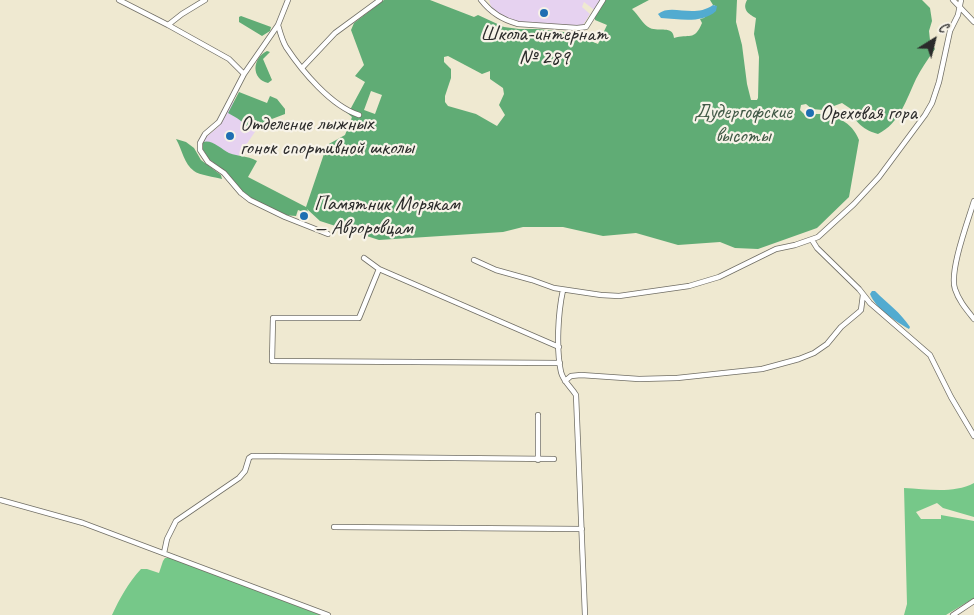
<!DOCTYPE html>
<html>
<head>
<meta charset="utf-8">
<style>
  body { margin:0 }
  #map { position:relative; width:974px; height:615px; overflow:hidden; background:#efe9d1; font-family:Caveat,sans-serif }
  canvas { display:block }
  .north { position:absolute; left:909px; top:15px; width:50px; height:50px; -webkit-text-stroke:4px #f7f3e8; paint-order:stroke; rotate:36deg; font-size:14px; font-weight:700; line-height:20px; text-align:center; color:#2b2b2b }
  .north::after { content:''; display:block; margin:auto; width:18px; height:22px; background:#2b2b2b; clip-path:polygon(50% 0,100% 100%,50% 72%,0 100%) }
</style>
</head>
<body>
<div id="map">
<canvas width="974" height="615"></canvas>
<div class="north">С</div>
</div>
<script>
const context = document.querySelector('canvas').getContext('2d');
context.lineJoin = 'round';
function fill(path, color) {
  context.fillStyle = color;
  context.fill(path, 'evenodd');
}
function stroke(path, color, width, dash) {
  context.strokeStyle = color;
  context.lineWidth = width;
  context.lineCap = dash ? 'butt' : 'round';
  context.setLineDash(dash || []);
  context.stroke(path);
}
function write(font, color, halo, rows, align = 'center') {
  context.font = font + ' Caveat,sans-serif';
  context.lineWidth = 4.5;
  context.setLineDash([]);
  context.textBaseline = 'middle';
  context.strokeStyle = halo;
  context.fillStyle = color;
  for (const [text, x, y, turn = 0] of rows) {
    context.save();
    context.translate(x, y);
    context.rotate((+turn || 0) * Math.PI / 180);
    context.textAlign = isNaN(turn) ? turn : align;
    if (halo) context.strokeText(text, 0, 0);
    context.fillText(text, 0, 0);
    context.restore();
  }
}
fill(new Path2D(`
  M489,0h117l-9,12 -13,-10 -2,5 8,7 -7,11 -4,1 -61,-3 -10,-4 -16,-10z
  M232,101l31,19 -36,53 -20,-14 -5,-6v-8l3,-7 13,-11z`), '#e6d2f0');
fill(new Path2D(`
  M974,483v34l-31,-9 -6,-5 -21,9 5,7h20v-4l33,6v77l-28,17h-42l3,-11 -3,-116c23,1 49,6 70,-5z
  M165,558h6l150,57h-209c8,-17 16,-32 29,-46h6l12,4 4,-12z`), '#76c889');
fill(new Path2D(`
  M384,0h46l44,17 4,-2 26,12 15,2h19l34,4h13l1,6 12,5 9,-19 -12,-5v-5l10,-15h44l-17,9c6,5 11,16 18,19 9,4 23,-3 24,10 15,-5 20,4 28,-15l-2,-4 4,-1 11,-13h-2l-3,-5h27l-1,22 6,23 5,39 4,16h6l1,-2 1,-41 -5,-23 2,-16c-8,-4 -14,-9 -9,-18h175l8,8 2,13 -3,10 1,9 5,9c-7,10 -14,20 -19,30 -10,21 -16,44 -38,55 -12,-3 -25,-12 -27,-25l-9,-6 -19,7 -11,-1 -6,-5 -5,1 -1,5 5,5c21,-4 46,3 54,25l-10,57 -32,31 -59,21 -23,-1 -15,-6 -42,3 -42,-12 -33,3 -40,-9h-40l-20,5 -124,8 -59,-19 -13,-12 2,5 -11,-4 -2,6 -13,-1 -42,-22 -15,-21 -17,-13 -7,-11 1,-6c9,-3 18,7 26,11 10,4 17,2 28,8l-9,16 58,30 21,-62 18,-10 7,-18 -6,-5 5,-4 14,-26 -10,-6 9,-11 -13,-35 3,-7zM448,56l34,18 8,-3v8l13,9 1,6 -5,11 6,10 -8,11 -21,-12 -28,-8 -3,-4v-6l6,-18v-9l-7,-7v-5zM371,91l11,4 -7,19 -11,-4z
  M241,16l30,11 -1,4 -8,5 -23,-14v-5z
  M267,51l3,1 -7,7 9,21 -4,3c-17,-4 -16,-25 -1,-32z
  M239,92l28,11 3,-7 7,3 8,10v5l-21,8 -4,4 -9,-1 -3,6h-2c0,-10 -10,-13 -18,-18z
  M176,139l10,3 8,6 7,12 20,15 1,4c-7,-2 -23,-4 -28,-8 -10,-7 -12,-22 -18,-32z`), '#60ac75');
fill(new Path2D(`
  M713,5l4,1 -1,5c-14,13 -37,8 -55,7l-3,-4c14,-11 35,5 55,-9z
  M872,291h3c12,12 26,22 35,36l-1,2c-14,-8 -33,-20 -39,-35z`), '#52abd0');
const minor = new Path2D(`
  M119,0l49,25 61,34 15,15
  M288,0l-10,25 -34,49 -25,48 -14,12 -5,9v7l8,12 16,11 17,20 9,7 35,17 43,17
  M481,0c10,13 21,20 37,24l59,4 9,-1 17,-27
  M953,0l21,22
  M168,25l14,-11 23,-14
  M278,25c2,7 4,15 8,22 16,24 45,59 73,68
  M302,68l33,-35 45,-33
  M974,201c-6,20 -25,70 -19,88 4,12 11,20 19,30
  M812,240l5,8 42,41 11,14 60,52 21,42 23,39
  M364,258l15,11
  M474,260l22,10 36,10 22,8 47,7 18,1 70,-10 30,-9 57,-28 19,-4 23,-8 36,-33 25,-27 46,-62 7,-12 7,-21 11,-51 8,-16 3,-15
  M563,290c-5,23 -7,59 -2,82 2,9 10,15 15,23l9,220
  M559,347l-180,-78 -20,49h-86l-1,43 288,2
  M565,381l6,-5 10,-1 58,4 38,-1 85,-9 37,-10 15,-6 13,-9 14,-17 18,-15 2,-2 2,-15
  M538,460v-45
  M0,500l83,23 245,92
  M334,527l248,2
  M164,553l3,-14 9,-18 63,-43 6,-7 4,-13 3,-2 302,3
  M953,615l21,-14`);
stroke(minor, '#706e65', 6);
stroke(minor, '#fff', 4.5);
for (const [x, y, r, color] of [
  [544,13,5,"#1f6fb2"],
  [810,113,5,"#1f6fb2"],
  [230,136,5,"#1f6fb2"],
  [304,216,5,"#1f6fb2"]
]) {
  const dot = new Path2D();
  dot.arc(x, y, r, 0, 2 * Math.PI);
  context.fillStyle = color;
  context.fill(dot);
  stroke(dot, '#f7f3e8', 2);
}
write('21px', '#2b2b2b', '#f7f3e8', [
  ["Школа-интернат",544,34,"center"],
  ["№ 289",544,58,"center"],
  ["Ореховая гора",820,113],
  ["Отделение лыжных",240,124],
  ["гонок спортивной школы",240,148],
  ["Памятник Морякам",314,204],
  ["— Авроровцам",314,228]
], 'left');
write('21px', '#425a47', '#f7f3e8', [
  ["Дудергофские",743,112],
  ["высоты",743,136]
]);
</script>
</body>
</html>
